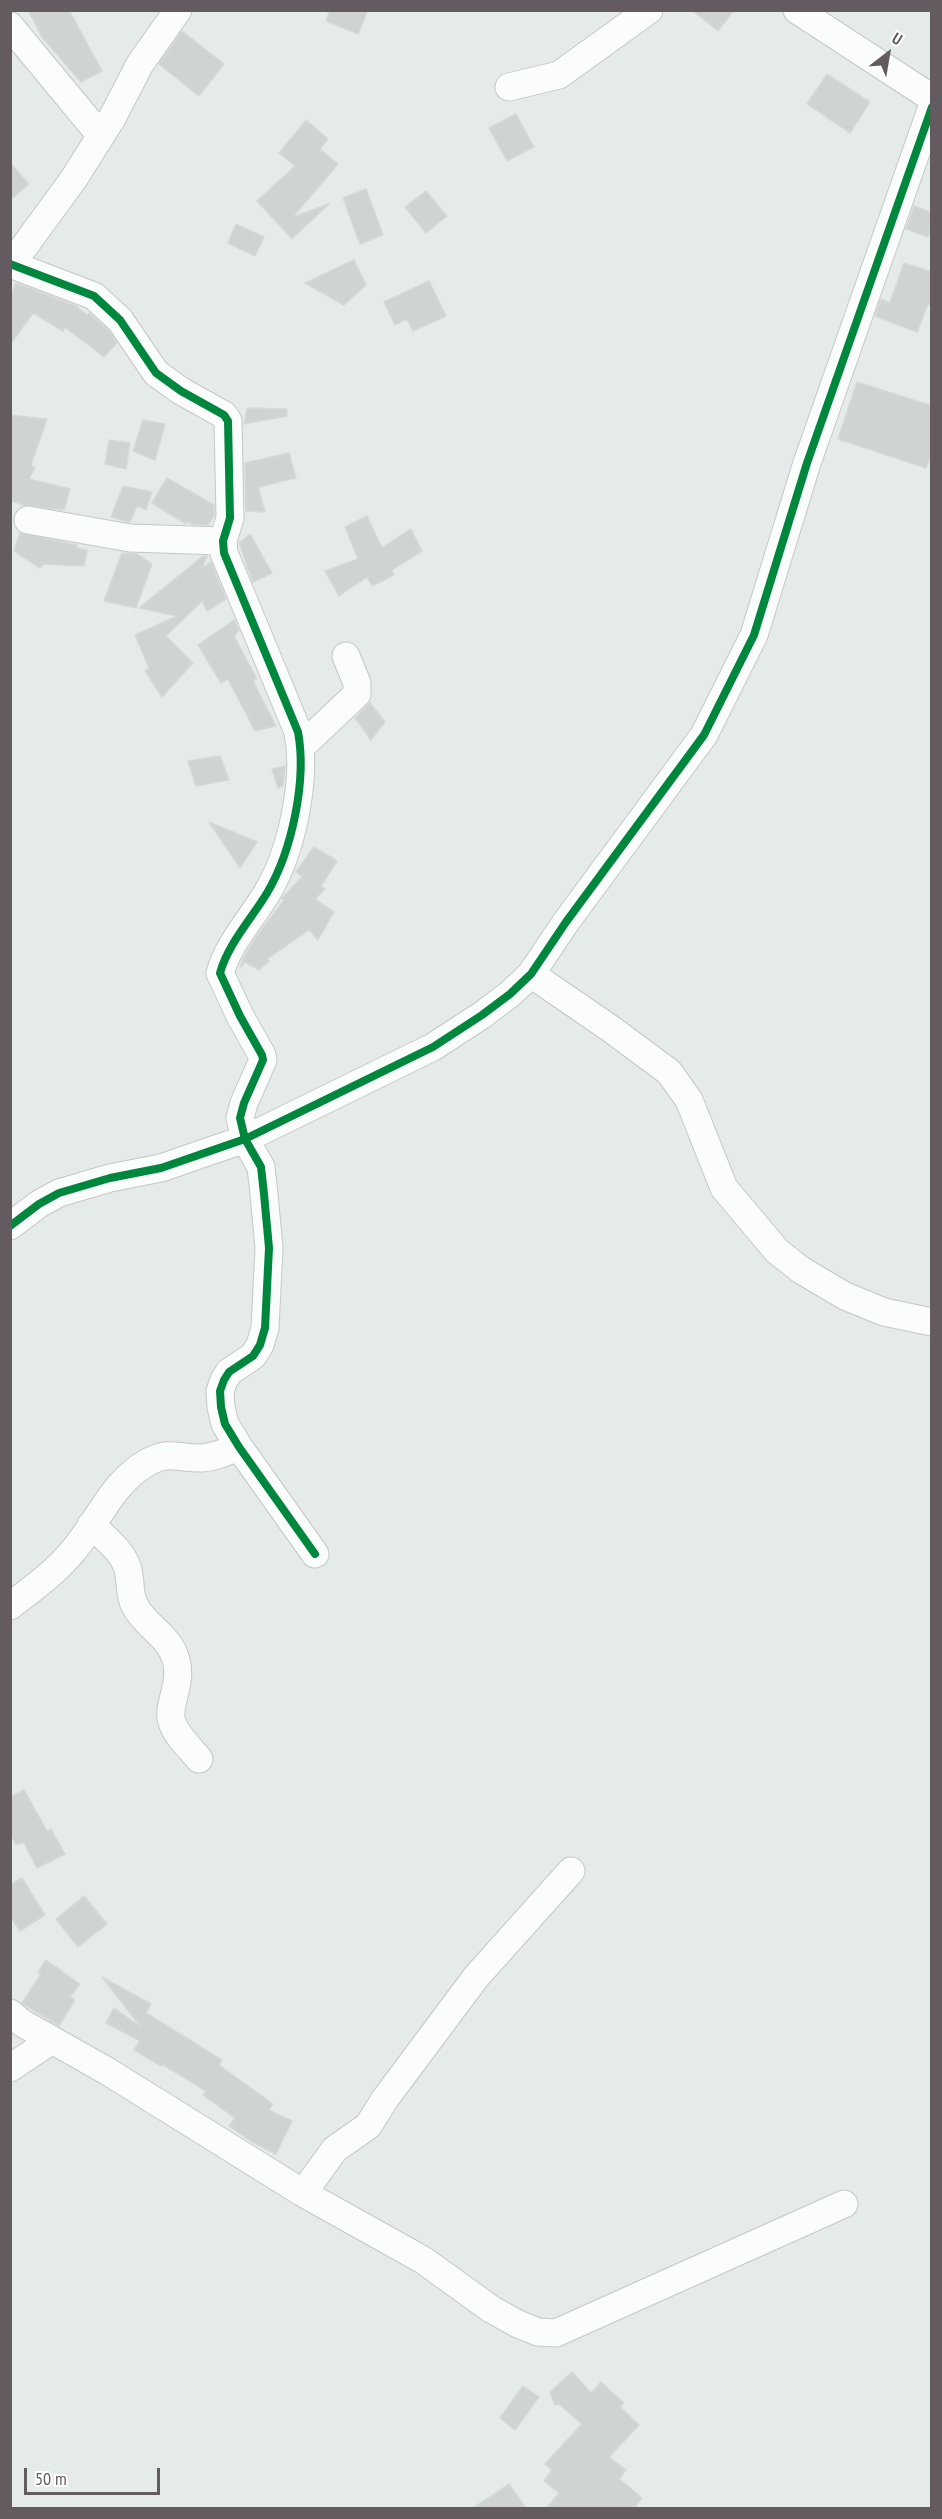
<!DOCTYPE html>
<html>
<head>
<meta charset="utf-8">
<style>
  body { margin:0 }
  #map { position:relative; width:942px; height:2519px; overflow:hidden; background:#e5ebe9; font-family:"PT Sans Narrow",sans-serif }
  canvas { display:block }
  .frame { position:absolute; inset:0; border:12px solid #645b60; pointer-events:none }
  .north { position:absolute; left:858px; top:24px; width:60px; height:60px; -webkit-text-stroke:4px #fff; paint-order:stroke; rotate:31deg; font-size:16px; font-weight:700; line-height:24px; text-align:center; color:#645b60 }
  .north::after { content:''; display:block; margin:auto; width:21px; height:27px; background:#645b60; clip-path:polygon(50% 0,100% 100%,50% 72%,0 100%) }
  .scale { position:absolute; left:24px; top:2468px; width:136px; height:27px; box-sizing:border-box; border:3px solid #645b60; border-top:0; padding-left:8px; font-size:18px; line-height:21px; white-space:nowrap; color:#645b60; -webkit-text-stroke:4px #fff; paint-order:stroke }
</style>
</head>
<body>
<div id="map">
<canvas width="942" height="2519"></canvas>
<div class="frame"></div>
<div class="north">U</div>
<div class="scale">50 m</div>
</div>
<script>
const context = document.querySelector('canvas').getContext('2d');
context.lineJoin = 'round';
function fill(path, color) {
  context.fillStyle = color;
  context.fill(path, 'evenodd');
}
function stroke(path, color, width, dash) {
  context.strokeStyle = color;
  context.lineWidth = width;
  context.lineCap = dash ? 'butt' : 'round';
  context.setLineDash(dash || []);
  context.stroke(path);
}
const building = new Path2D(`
  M28,10h41l33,61 -21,11 -39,-45z
  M330,10h38l-10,24 -32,-13z
  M692,10h42l-16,21z
  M182,31l42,33 -25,32 -40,-32z
  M827,74l43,28 -20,31 -43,-29z
  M516,114l18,33 -27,14 -18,-33z
  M306,120l22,19 -8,10 18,15 -45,53 36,-13 -37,35 -35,-38 38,-35 -16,-13z
  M10,163l19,21 -19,16z
  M366,189l17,46 -23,9 -17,-46z
  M426,191l21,25 -21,17 -21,-26z
  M914,206l18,7v15l-4,9 -22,-8z
  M236,224l28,13 -9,19 -27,-13z
  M354,260l12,25 -22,20 -39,-22z
  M904,263l28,9v33l-4,-1 -11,28 -42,-16 6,-17 9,4z
  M429,281l17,35 -33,15 -6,-12 -12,6 -11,-23z
  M16,283l60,23 11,9 2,-2 19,17 9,13 -13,14 -39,-30 -2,4 -30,-18 -23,32v-49z
  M857,382l75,24v47l-6,15 -88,-29z
  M247,408l40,1v7l-43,8z
  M10,415l37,4 -16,46 4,3 -6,11 41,10 -6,21 -41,-5 -13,-5z
  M143,420l22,4 -10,36 -22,-9z
  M109,440l21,3 -4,26 -21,-5z
  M289,453l7,25 -38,9 7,25 -19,-1 -1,-48z
  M167,478l47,27v10l-6,10 -17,-1 -3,-3 -2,3 -34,-21z
  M123,486l29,6 -6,18 -9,-4 -7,16 -19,-5z
  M367,516l15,32 29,-19 11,22 -30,19 2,5 -22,11 -5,-9 -28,19 -14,-25 33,-12 -13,-32z
  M20,533l57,12 -1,3 11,2 -3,16 -41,-2 -3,4 -26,-17z
  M250,534l22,39 -19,9 -14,-39z
  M122,553l15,1 15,10 -16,44 -32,-7z
  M203,556h4l-5,12 9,-6 15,37 -19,12 -5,-10 -36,35 27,27 -31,34 -17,-26 4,-3 -14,-33 42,-19 -38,-8z
  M234,620l5,11 -5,5 23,43 -4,2 23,45 -21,5 -27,-52 -7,4 -23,-38z
  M370,703l15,19 -14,18 -16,-22z
  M220,756l9,24 -33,6 -8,-25z
  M285,766l-2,20 -5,2 -6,-19z
  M209,822l48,20 -17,26z
  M314,847l23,14 -16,25 4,3 -10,10 19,13 -16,28 -9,-10 -42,29 2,2 -10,9 -14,-8 -5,6 3,-9 11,-19 30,-40 -2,-2 20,-21 -6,-5z
  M24,1790l23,41 4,-2 14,25 -28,14 -13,-25 -8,1 -6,-10v-37z
  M22,1878l23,37 -25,16 -10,-15v-31z
  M84,1896l23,28 -29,23 -22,-28z
  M46,1960l34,24 -10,13 5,3 -16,26 -37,-23 19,-29 -3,-2z
  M102,1977l49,27 -5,9 76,47 -3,5 54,39 -4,6 23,11 -16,33 -24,-12 -23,-16 6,-8 -32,-23 3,-4 -44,-27 -1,2 -27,-16 6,-9 -34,-18 8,-15 27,19z
  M572,2372l19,21 10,-11 23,21 -4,4 19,18 -30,32 17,13 -7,9 23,19 -8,10h-87l12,-15 -15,-12 8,-11 -7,-6 37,-40 -23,-20 -4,1 -5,-13z
  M523,2386l16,11 -24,33 -15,-12z
  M509,2484l17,24h-53z`);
fill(building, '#cfd3d1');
stroke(building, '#d4dad8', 1.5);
const minor = new Path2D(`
  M797,10l135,88
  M10,26l91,110
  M509,87l50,-12 90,-65
  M10,264l84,32 26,24 36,53 25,18 43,24 4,6 2,97 -7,23 1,12 74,179c9,48 -6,119 -31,161 -15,25 -39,51 -47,80l20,43 22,39 1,5 -19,43 -4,15 5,21 16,28 3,27 5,54 -4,80 -5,17 -7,11 -24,16 -5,8 -4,11 1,16 4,17 14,23 76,107
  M10,266l63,-86 39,-62 28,-54 38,-54
  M28,520l102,18 93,3
  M301,747l56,-53v-11l-11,-27
  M531,974l80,55 58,43 20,28 35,88 53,63 24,19 44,26 39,16 48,10
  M10,1226l29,-22 20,-11 51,-15 51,-10 84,-29 188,-92 49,-32 28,-21 21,-20 35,-52 138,-187 50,-100 53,-172 125,-356
  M91,1525c14,13 36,29 38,50 2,11 0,20 6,31 10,20 35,30 41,54 7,24 -10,47 -4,62 4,13 18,26 27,37
  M10,1606c22,-17 45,-33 63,-55 26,-30 39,-70 77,-90 20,-10 28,-3 49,-3 14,0 27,-6 40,-11
  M10,2013l12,10 85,48 196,122 120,67 68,49 27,15 20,8 18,1 288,-129
  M10,2068l42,-28
  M303,2193l32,-44 33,-23 17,-27 91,-122 95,-106`);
stroke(minor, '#c6c7c7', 29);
stroke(minor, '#fbfcfc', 27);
stroke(new Path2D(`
  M10,264l84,32 26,24 36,53 25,18 43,24 4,6 2,97 -7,23 1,12 74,179c9,48 -6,119 -31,161 -15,25 -39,51 -47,80l20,43 22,39 1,5 -19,43 -4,15 5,21 16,28 3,27 5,54 -4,80 -5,17 -7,11 -24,16 -5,8 -4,11 1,16 4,17 14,23 76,107
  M10,1226l29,-22 20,-11 51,-15 51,-10 84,-29 188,-92 49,-32 28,-21 21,-20 35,-52 138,-187 50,-100 53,-172 125,-356`), '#00873e', 8);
</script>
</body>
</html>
